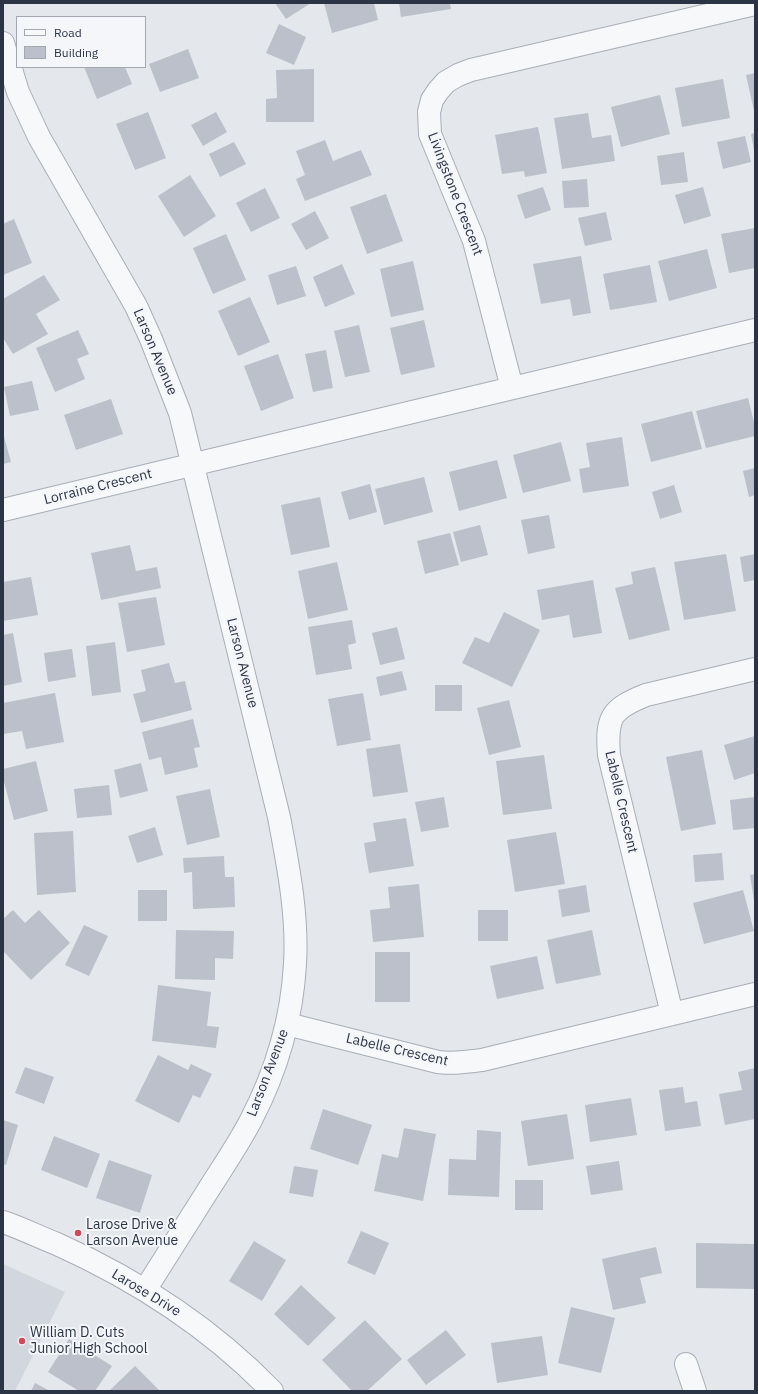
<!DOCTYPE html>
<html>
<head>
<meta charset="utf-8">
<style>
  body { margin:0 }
  #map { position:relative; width:758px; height:1394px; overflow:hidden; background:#e4e7ec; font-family:"IBM Plex Sans",sans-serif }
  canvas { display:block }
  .frame { position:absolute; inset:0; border:4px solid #2b3445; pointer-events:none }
  .legend { position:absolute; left:16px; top:16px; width:130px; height:52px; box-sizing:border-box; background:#f4f6f9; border:1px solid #a4a8b1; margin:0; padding:5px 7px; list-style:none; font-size:12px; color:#2b3445 }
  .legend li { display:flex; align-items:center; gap:8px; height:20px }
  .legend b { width:20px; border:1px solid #a4a8b1 }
</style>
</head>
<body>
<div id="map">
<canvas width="758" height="1394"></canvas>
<div class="frame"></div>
<ul class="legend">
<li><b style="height:5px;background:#f7f8fa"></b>Road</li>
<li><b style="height:11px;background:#bbc0ca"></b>Building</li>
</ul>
</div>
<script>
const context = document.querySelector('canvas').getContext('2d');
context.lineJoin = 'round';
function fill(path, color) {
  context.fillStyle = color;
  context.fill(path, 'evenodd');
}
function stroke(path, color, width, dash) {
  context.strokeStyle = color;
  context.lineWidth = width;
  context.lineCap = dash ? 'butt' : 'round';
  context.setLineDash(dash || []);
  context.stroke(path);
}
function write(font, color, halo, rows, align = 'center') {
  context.font = font + ' "IBM Plex Sans",sans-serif';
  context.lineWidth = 4;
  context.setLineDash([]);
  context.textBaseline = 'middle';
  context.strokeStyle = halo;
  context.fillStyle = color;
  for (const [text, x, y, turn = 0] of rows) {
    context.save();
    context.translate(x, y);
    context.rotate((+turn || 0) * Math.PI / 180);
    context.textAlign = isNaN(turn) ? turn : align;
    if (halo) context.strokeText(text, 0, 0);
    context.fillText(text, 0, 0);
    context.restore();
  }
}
fill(new Path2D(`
  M3,1264l62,28 -50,99h-12z`), '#d2d6de');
fill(new Path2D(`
  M275,3h36l-25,16z
  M324,3h50l4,17 -46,13z
  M399,3h51l1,6 -50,8z
  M279,24l27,13 -12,28 -28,-12z
  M188,49l11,29 -39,14 -11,-28z
  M84,67h41l7,17 -35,15z
  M314,69v53h-48v-23l11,-1 -1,-28z
  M755,73v37l-1,1 -8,-36z
  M723,79l7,39 -48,9 -7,-39z
  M660,95l10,39 -49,13 -10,-40z
  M148,112l18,46 -31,12 -19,-46z
  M216,112l11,20 -24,14 -12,-21z
  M588,113l4,25 19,-3 4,26 -53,8 -8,-51z
  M538,127l9,46 -22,4 -1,-6 -22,3 -7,-39z
  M755,133v18h-1l-3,-17z
  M745,136l6,26 -28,7 -6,-27z
  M325,140l8,21 28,-11 11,25 -67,26 -9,-22 9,-4 -9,-24z
  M234,142l12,22 -26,13 -11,-23z
  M684,152l4,30 -27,3 -4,-29z
  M190,175l26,41 -32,21 -26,-41z
  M587,179l2,28 -25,1 -2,-27z
  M543,187l8,23 -26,9 -8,-24z
  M703,187l8,29 -27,8 -9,-29z
  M265,188l15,30 -29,14 -15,-29z
  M386,194l17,47 -36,13 -17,-47z
  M315,211l14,27 -23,12 -15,-26z
  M606,212l6,28 -27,6 -7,-28z
  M14,219l18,44 -29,12v-51z
  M755,228v40l-26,5 -8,-39z
  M226,234l20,46 -33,14 -20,-46z
  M707,249l10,39 -48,13 -11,-40z
  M581,256l10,57 -18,3 -3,-17 -29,5 -8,-40z
  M413,261l11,49 -33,7 -11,-48z
  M342,264l13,30 -30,13 -12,-30z
  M650,265l7,37 -47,8 -7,-36z
  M296,266l10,30 -29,9 -9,-30z
  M44,275l16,25 -24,14 12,20 -35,20 -10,-16v-39z
  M250,297l20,45 -32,14 -20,-45z
  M424,320l11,47 -34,8 -11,-47z
  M359,325l11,47 -25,5 -11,-46z
  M78,330l11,24 -12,5 8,20 -30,13 -19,-44z
  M326,350l7,38 -20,4 -8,-38z
  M278,354l16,44 -33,13 -17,-45z
  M32,381l7,29 -29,6 -6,-29z
  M748,398l7,28v10l-49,12 -10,-37z
  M111,399l12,35 -47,16 -12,-35z
  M692,411l10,38 -51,13 -10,-38z
  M3,433l8,29 -8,2z
  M622,437l7,49 -46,7 -4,-24 11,-2 -4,-24z
  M561,442l10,39 -48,12 -10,-38z
  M497,460l10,38 -48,13 -10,-39z
  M755,468v27l-6,2 -6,-26z
  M424,477l9,35 -49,13 -9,-36z
  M370,484l7,28 -28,8 -8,-28z
  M674,485l8,27 -22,7 -8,-27z
  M320,497l10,50 -39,8 -10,-50z
  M549,515l6,33 -27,6 -7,-34z
  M480,525l8,30 -27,7 -8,-30z
  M450,533l9,32 -34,9 -8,-33z
  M130,545l6,26 21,-4 4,21 -60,12 -10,-47z
  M726,554l10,57 -52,9 -10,-58z
  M755,554v26l-11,2 -4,-25z
  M337,562l11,48 -40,9 -10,-48z
  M655,567l15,63 -41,10 -14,-52 18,-4 -2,-12z
  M31,577l7,38 -35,6v-39z
  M593,580l9,53 -29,5 -4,-23 -27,5 -5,-30z
  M156,597l9,48 -38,7 -9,-49z
  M504,612l36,18 -28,57 -50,-24 13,-26 14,6z
  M352,620l4,23 -8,2 4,24 -36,6 -8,-48z
  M397,627l8,32 -25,6 -8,-32z
  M13,633l9,49 -19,4v-51z
  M115,642l6,50 -29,4 -6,-50z
  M72,649l4,28 -28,5 -4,-29z
  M169,663l6,20 10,-2 7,29 -51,13 -8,-29 13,-3 -5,-21z
  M402,671l5,19 -27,6 -4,-19z
  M435,685h27v26h-27z
  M55,693l9,49 -38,7 -4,-18 -19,3v-31z
  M363,693l8,47 -34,6 -9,-47z
  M509,700l12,47 -32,8 -12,-47z
  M193,719l7,28 -6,1 4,19 -33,8 -4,-18 -12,3 -7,-28z
  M755,736v37l-21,7 -10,-35z
  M400,744l8,48 -35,5 -7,-48z
  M702,750l14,74 -35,7 -15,-74z
  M544,755l8,54 -49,6 -7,-54z
  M36,761l12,50 -34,9 -11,-42v-9z
  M141,763l7,28 -28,7 -6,-28z
  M109,785l3,30 -35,3 -3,-29z
  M210,789l10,48 -33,8 -11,-49z
  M444,797l5,30 -28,5 -6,-30z
  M755,797v31l-22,2 -3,-30z
  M406,818l8,48 -45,7 -5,-30 12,-2 -3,-18z
  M155,827l8,28 -26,8 -9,-27z
  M73,831l3,61 -39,3 -3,-62z
  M556,832l9,52 -50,8 -8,-52z
  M722,853l2,27 -29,2 -2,-27z
  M224,856l1,21h9l1,30 -42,2 -1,-37 -8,1 -1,-15z
  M755,874v27h-1l-4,-26z
  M419,884l5,53 -51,5 -3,-32 20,-2 -2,-21z
  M586,885l4,27 -28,5 -4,-27z
  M138,890h29v31h-29z
  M743,890l11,41 -50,13 -11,-41z
  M13,910l12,13 14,-13 31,33 -39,37 -28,-29v-32z
  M478,910h30v31h-30z
  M84,925l24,11 -19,40 -24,-11z
  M176,930l58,1 -1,28 -18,-1v22l-40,-1z
  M592,930l9,45 -45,9 -9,-44z
  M375,952h35v50h-35z
  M537,956l7,33 -47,10 -7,-33z
  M158,985l53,7 -4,34 12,1 -3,21 -64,-7z
  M158,1055l30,15 3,-6 21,10 -12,24 -7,-3 -14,28 -44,-22z
  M25,1067l29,10 -10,27 -29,-11z
  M755,1068v51l-30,6 -6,-31 23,-4 -4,-18z
  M683,1087l2,16 12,-2 4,25 -36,5 -6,-41z
  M631,1098l6,37 -47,7 -5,-37z
  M323,1109l49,16 -14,40 -48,-16z
  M567,1114l7,45 -46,7 -7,-45z
  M3,1120l15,5 -12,40 -3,-1z
  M404,1128l32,6 -13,67 -49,-10 8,-37 16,4z
  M477,1130l24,2 -2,65 -51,-2 1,-36 27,1z
  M54,1136l46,18 -13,34 -46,-18z
  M109,1160l43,15 -12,38 -44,-15z
  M619,1161l4,29 -32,5 -5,-29z
  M294,1166l24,4 -5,27 -24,-4z
  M515,1180h28v30h-28z
  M361,1231l28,12 -14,32 -28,-12z
  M254,1241l32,19 -24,41 -33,-20z
  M696,1243l59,1v45l-59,-1z
  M656,1247l6,26 -22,5 6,25 -33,7 -11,-51z
  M301,1285l35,33 -28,28 -34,-32z
  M571,1307l44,11 -14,55 -43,-10z
  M365,1320l37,39 -35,32h-15l-30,-31z
  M446,1330l20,25 -40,30 -19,-25z
  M542,1336l6,39 -51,8 -6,-40z
  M69,1339l43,27 -17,25h-16l-31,-19z
  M135,1366l25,25h-51z
  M35,1383l15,8h-19z`), '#bbc0ca');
const minor = new Path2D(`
  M3,43l15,49 21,45 97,169 15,33 29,74 99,404c9,48 19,98 16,147 -3,54 -19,108 -44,156 -13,25 -29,48 -44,72 -21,33 -41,65 -62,98
  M512,388l-38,-147 -44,-107 -1,-22 3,-12 6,-9 8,-9 12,-7 13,-5 284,-66
  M3,510l752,-180
  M672,1014l-63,-259c-3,-38 2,-46 37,-60l109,-26
  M287,1024l151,38c15,2 29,0 44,-2l273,-66
  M3,1222c18,6 36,15 54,22 80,36 154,84 215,147
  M686,1364l9,27`);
stroke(minor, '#a9aeb7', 24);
stroke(minor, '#f7f8fa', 22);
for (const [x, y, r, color] of [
  [78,1233,4,"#d1495b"],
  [22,1341,4,"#d1495b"]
]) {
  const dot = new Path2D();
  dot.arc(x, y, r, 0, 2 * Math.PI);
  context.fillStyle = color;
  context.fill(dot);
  stroke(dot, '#f4f6f9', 1.5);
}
write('14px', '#2b3445', '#f4f6f9', [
  ["Livingstone Crescent",455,194,69],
  ["Larson Avenue",155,352,67],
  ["Lorraine Crescent",98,487,-14],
  ["Larson Avenue",242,663,76],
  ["Labelle Crescent",621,802,77],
  ["Labelle Crescent",397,1050,13],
  ["Larson Avenue",268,1073,-69],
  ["Larose Drive",146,1293,31]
]);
write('14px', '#2b3445', '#f4f6f9', [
  ["Larose Drive &",86,1225],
  ["Larson Avenue",86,1241],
  ["William D. Cuts",30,1333],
  ["Junior High School",30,1349]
], 'left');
</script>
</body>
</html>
